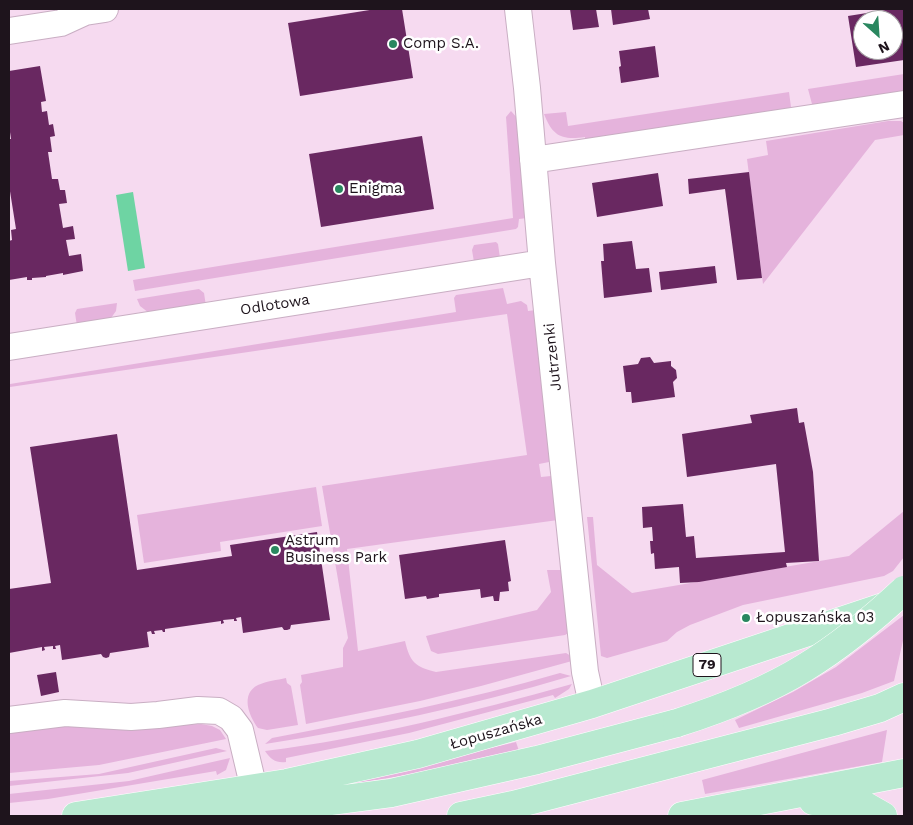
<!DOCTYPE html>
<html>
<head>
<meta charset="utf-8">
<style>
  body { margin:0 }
  #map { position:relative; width:913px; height:825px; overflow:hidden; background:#f6daf0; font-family:"Work Sans",sans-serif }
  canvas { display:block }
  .frame { position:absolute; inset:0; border:10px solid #1e141c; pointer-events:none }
  .north { position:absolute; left:853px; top:10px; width:50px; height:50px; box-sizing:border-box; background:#fff; border:1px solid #a5a1a4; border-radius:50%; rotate:154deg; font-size:14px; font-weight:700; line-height:20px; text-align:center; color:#1e141c }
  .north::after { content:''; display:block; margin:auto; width:18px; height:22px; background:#29875f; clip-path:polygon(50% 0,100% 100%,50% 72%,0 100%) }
</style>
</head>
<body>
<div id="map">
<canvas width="913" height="825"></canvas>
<div class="frame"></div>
<div class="north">N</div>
</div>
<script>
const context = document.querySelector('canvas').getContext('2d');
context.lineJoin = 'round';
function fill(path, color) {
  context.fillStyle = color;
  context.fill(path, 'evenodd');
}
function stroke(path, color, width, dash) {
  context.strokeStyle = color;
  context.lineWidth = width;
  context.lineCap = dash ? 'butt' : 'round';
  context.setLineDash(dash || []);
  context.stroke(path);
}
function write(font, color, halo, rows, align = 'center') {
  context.font = font + ' "Work Sans",sans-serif';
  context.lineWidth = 5;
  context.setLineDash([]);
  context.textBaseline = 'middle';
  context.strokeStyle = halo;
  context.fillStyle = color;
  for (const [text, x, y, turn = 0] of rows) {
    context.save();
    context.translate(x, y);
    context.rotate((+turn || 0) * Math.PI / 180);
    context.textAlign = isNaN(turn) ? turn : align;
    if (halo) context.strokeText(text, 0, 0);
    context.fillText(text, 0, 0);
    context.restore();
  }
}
fill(new Path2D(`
  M904,74v17l-86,14 -6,-1 -4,-15z
  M789,92l2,15 -3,3 -203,31v-4c-23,3 -32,0 -41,-23l22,-2 2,14z
  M511,111l7,8 9,99 -8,1 -1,8 -2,2 -381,62 -2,-11 380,-62 -7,-101z
  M888,121h13l3,2v12l-29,5 -112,144 -16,-125 21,-4 -2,-14z
  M496,242l2,2 2,14 -26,4 -2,-12 2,-5z
  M503,288l4,16 14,-3 6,4 1,6 8,-1 16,148 -3,4 -10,2 2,13 10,-1 3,2 4,42 -211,29 11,102 47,-10c5,21 10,26 31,31l130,-19 5,3 1,5 -91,25 -61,15 -114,23 -6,-39 2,-3 -1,-7 42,-8v-19l5,-10 -26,-152 205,-31 -20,-141 -497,73v-3l446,-72 -2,-14 2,-3z
  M199,289l5,4 2,13 -57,7 -9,-7 -3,-7z
  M117,303l-1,8 -5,7 -34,8 -2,-13 2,-4z
  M316,487l6,39 -102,16 1,9 -77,12 -7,-48z
  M904,511v46l-11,14 -9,5 -141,29 -53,20 -13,7 -10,9 -60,17 -6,-2 -14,-139h6l4,48 35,28 217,-37z
  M547,570h16l7,62 -5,3 -127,19 -7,-3 -5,-15 111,-26 14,-18z
  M904,615v21l-10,45 -32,12 -123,35 -4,-8 58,-28 43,-25z
  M560,673l11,3c-101,30 -203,52 -306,68l7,-6c97,-19 193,-37 288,-65z
  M286,678l1,5 4,3 7,39 -31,5 -9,-2c-9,-12 -18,-34 0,-43 9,-4 19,-5 28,-7z
  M572,684l-3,5 -14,9 -2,-3 -144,38 -123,25v4c-10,1 -15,-2 -21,-11 104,-13 206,-39 307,-67z
  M64,721l26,6 33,2 31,-3 47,-2 11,2 8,4 6,9 -127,26 -90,8v-43z
  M887,730l-5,32 -177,32 -3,-14z
  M516,742l3,9 -106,23 -99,16z
  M216,748l11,3 -99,22 -119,13v-5l90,-7z
  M230,758l-4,12 -9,5 -1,-4 -168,28 -39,4v-9l120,-13z`), '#e5b3dc');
fill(new Path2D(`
  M133,192l12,76 -17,3 -12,-76z`), '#6ed4a3');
fill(new Path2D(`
  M376,9h26l11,69 -113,18 -12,-73z
  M570,9h26l3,18 -26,3z
  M611,9h37l2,10 -37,6z
  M892,9h12v51l-48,7 -8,-51zM863,20h30v30h-30z
  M655,46l4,31 -38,6 -2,-16 2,-1 -2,-15z
  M40,66l6,35 -5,1 1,10 5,-1 2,14 4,-1 2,12 -5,1 2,15h-4l4,27h6l2,11h5l2,13 -8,1 4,24 10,-2 2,13 -9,1 3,16 12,-2 2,17 -20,4v-2l-17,3v1l-14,1v2h-5v-3l-18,3v-39l3,-1 -1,-10 5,-1 -7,-44v-46h2l-2,-14v-54z
  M422,136l12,73 -113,18 -12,-73z
  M749,172l13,106 -25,2 -12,-91 -36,5 -1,-15z
  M658,173l5,33 -66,11 -5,-34z
  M632,241l4,28 13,-1 3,24 -48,6 -3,-37h3l-1,-17z
  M715,266l2,17 -56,7 -2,-18z
  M650,357l4,6 17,-2v5l5,4 1,8 -4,4 2,15 -43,6 -1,-11h-5l-3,-26 15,-2 3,-6z
  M797,408l2,15 5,-1 9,50 6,89 -33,2 1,4 -88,15 -19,1 -1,-16 -24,2 -1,-16 -3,1 -1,-13h3l-1,-14 -9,1 -1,-21 41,-3 3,33 8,-1 2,22 89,-6 -9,-88 -89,13 -5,-43 70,-11 -2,-8z
  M117,434l20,136 95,-14 -2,-11 87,-13 13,88 -39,5 -1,4 -3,1h-3l-2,-3 -39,6 -2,-16 -5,1 1,3h-3v-2l-11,1 1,3 -3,1v-3l-56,8v3h-2l-1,-2 -8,1 1,3h-3l-1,-3 -4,1 2,15 -39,6 -1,4 -3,1 -3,-1 -2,-3 -39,6 -2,-15 -5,1 1,3h-3v-3l-9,1 1,3 -3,1v-4l-33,6v-64l42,-6 -21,-136z
  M505,540l6,41 -3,1 1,9 -9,1 -1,9h-5l-1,-5 -12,2 -1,-9 -41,5v3l-12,2 -1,-3 -21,3 -6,-44z
  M56,672l3,20 -18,4 -4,-21z`), '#692861');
const minor = new Path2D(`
  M518,9l9,79 15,175 43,409 7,32
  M9,31l52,-8 24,-11 20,-3
  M533,160l371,-56
  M9,347l533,-84
  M9,720l56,-7 66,4 27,-2 40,-5 21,1 12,7 9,12 14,59`);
const major = new Path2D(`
  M813,801l49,3 21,12
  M76,816l211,-33 131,-29 174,-50 294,-98
  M187,816l90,-8 114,-15 146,-33 140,-37
  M461,816l52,-11 320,-83 47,-14 24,-11
  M682,816l222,-43`);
stroke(minor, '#c9aec3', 28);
stroke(major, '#fff', 29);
stroke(minor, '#fff', 26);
stroke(major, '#b8e9d0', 28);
const majorBridge = new Path2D(`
  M677,723c44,-14 88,-31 127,-55 36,-22 69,-49 100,-78`);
stroke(majorBridge, '#fff', 29, []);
stroke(majorBridge, '#b8e9d0', 28);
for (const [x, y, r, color] of [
  [393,44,5,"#29875f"],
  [339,189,5,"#29875f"],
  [275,550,5,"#29875f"],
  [746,618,5,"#29875f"]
]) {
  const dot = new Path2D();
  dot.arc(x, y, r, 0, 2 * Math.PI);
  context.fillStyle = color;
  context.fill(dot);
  stroke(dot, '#fff', 2);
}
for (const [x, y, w] of [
  [707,665,28]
]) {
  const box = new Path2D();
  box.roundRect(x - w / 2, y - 11.5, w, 23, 4);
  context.fillStyle = '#fff';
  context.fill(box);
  stroke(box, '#1e141c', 1);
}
write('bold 14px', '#1e141c', null, [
  ["79",707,665]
]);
write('15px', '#1e141c', '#fff', [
  ["Comp S.A.",403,44],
  ["Enigma",349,189],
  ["Astrum",285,541],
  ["Business Park",285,558],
  ["Łopuszańska 03",756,618]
], 'left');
write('15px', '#1e141c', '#fff', [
  ["Odlotowa",275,305,-9],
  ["Jutrzenki",553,357,-96],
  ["Łopuszańska",496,732,-16]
]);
</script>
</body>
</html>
